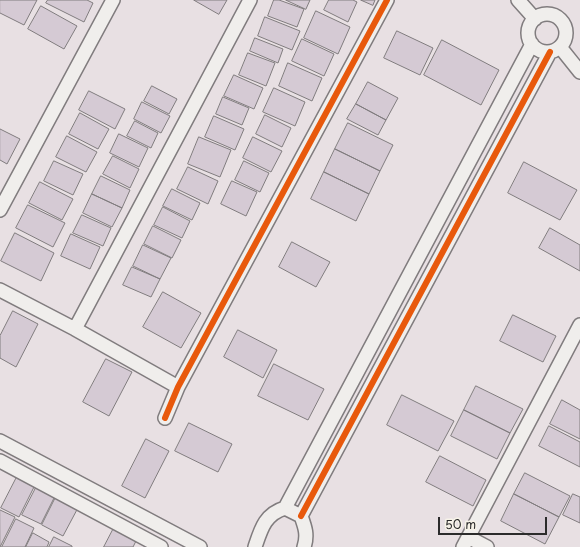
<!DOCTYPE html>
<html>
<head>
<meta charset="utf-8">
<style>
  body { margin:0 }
  #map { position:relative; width:580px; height:547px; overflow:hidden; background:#e8e0e3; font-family:"Playpen Sans",sans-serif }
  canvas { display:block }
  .scale { position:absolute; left:438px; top:517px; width:109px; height:18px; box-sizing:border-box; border:2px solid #2b2b2b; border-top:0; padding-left:5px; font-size:12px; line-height:14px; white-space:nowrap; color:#2b2b2b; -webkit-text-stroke:3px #f7f3e8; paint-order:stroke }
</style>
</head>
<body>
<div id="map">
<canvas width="580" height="547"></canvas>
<div class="scale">50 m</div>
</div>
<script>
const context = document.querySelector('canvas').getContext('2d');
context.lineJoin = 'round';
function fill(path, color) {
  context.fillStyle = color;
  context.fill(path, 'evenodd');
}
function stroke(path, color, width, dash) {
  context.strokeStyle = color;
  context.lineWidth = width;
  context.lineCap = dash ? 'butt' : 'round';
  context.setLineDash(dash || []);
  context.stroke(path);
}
const building = new Path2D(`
  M0,0h37l-13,25 -24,-12z
  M48,0h39l6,3 -9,19 -38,-19z
  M194,0h33l-8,14z
  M274,0h5l25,9 -7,18 -29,-11z
  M286,0h24l-4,9z
  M329,0h24l4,2 -9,20 -24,-12z
  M361,0h14l-2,5z
  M41,6l36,20 -13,23 -36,-20z
  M316,11l34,16 -12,27 -34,-16z
  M265,17l35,14 -8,19 -34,-14z
  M397,31l36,17 -13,27 -36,-17z
  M255,38l28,11 -5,14 -28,-12z
  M302,39l32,15 -10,22 -32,-15z
  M442,40l57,30 -18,35 -57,-30z
  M248,53l27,10 -9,23 -27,-11z
  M288,63l34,15 -10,23 -33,-15z
  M234,75l29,13 -9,21 -30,-13z
  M368,82l30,16 -12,22 -30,-16z
  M152,86l25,13 -8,15 -25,-13z
  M274,88l31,14 -10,24 -32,-14z
  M89,91l36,18 -10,20 -36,-19z
  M223,97l26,11 -7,17 -26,-11z
  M142,102l28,14 -9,17 -27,-14z
  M356,104l30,16 -8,15 -31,-16z
  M80,113l29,16 -11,20 -29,-15z
  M265,115l26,13 -9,19 -26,-13z
  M214,116l30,13 -9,21 -30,-13z
  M135,121l23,12 -7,15 -24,-12z
  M348,123l45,22 -13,26 -45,-22z
  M0,129l20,10 -13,25 -7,-4z
  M119,134l29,14 -9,19 -29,-14z
  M67,136l30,16 -11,20 -30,-15z
  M199,137l32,13 -11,27 -32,-13z
  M253,137l29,14 -11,21 -28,-14z
  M335,149l45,22 -11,23 -45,-22z
  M113,156l26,13 -9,19 -27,-14z
  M54,161l29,13 -10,21 -29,-14z
  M244,161l25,12 -9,19 -25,-12z
  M524,162l53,28 -17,30 -52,-27z
  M188,167l30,14 -10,23 -31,-15z
  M324,172l45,22 -13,27 -45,-22z
  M101,176l29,14 -8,18 -30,-14z
  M232,181l25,11 -11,24 -25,-12z
  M40,182l33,17 -11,21 -33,-17z
  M172,189l28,14 -8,17 -29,-14z
  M92,194l30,14 -10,19 -29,-14z
  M28,205l37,18 -12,24 -37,-19z
  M163,207l27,14 -8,17 -28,-13z
  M82,215l29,13 -8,18 -30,-13z
  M153,226l28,14 -9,18 -28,-14z
  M550,228l30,17v26l-41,-23z
  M15,233l39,20 -13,28 -40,-20z
  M71,234l29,13 -10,22 -29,-13z
  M292,242l38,20 -14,25 -37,-20z
  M143,245l28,13 -11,21 -27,-13z
  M132,267l28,12 -9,18 -28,-12z
  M163,292l38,21 -20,35 -38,-21z
  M13,311l25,13 -22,43 -16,-9v-22z
  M513,315l43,21 -13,26 -43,-21z
  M238,330l39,20 -14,28 -39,-21z
  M106,359l26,13 -23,44 -26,-14z
  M274,364l50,25 -16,31 -50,-24z
  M476,386l47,23 -13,24 -46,-23z
  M402,395l52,26 -16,30 -51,-26z
  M562,400l18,10v29l-30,-15z
  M464,410l46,23 -13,26 -46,-23z
  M189,423l43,21 -14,28 -43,-21z
  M549,426l31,16v25l-41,-21z
  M146,439l23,12 -24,47 -23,-12z
  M440,456l46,24 -13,26 -47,-24z
  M19,473l18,8 -18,36 -18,-9z
  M525,473l45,23 -11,21 -45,-23z
  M39,482l18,10 -16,32 -19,-9z
  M58,493l22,11 -17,32 -21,-11z
  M514,494l45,23 -14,27 -44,-23z
  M573,494l7,3v26l-17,-8z
  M0,510l15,7 -15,30z
  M16,519l18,9 -9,19h-23z
  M116,524l23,11 -6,12h-29z
  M33,533l16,9 -2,5h-21z
  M54,537l18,9v1h-23z`);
fill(building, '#d5cad4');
stroke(building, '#807c7e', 1);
const minor = new Path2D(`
  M518,0l17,19
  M528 33a19 19 0 1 1 38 0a19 19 0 1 1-38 0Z
  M560,47l20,25
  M0,210l113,-210
  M0,290l75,39 103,58
  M75,329l175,-329
  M165,418l13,-31 209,-387
  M0,441l200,106
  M0,461l161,86
  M285,508l247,-464
  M301,516l249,-464
  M468,537l19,10
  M255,547c6,-18 10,-33 30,-39l16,8c4,11 7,19 3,31
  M463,547l117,-222`);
stroke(minor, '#807c7e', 16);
stroke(minor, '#f0eeec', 13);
stroke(new Path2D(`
  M165,418l13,-31 209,-387
  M301,516l249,-464`), '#e8590c', 6);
</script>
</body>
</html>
